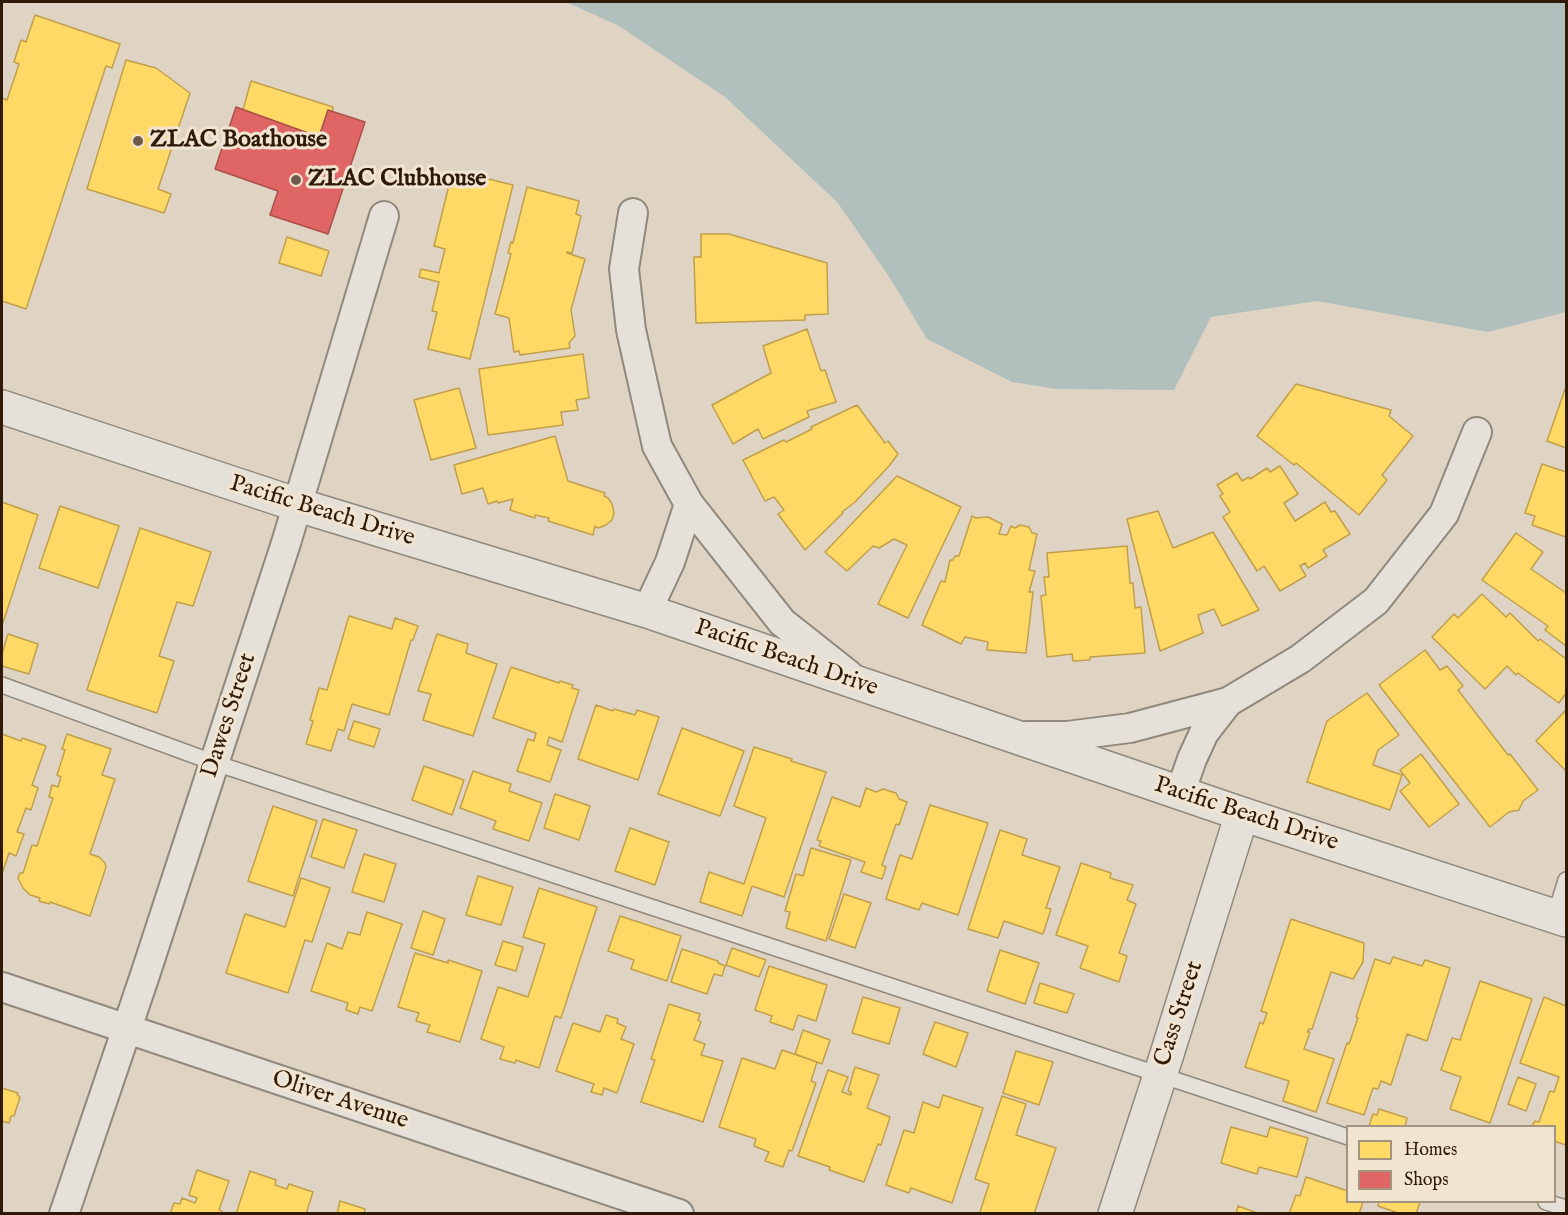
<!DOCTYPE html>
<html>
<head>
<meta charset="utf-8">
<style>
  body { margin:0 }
  #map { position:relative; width:1568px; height:1215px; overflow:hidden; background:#dfd4c4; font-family:"IM FELL English",serif }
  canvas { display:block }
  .frame { position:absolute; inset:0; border:3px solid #2f1907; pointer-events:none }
  .legend { position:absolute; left:1346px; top:1125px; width:210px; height:78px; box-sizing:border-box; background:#f1e5d2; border:2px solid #a39381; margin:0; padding:8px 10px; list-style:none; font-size:18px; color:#2f1907 }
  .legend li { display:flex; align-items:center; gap:12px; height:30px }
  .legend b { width:30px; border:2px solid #a39381 }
</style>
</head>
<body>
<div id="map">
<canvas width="1568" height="1215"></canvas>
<div class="frame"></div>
<ul class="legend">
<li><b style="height:16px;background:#ffd966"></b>Homes</li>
<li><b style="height:16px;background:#e06666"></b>Shops</li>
</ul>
</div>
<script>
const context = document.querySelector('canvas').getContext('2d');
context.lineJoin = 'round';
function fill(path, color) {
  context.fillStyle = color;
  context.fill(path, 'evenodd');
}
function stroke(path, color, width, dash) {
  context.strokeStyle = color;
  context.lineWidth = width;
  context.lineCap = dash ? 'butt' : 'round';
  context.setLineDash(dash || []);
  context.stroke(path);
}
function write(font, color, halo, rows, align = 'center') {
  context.font = font + ' "IM FELL English",serif';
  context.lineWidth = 6;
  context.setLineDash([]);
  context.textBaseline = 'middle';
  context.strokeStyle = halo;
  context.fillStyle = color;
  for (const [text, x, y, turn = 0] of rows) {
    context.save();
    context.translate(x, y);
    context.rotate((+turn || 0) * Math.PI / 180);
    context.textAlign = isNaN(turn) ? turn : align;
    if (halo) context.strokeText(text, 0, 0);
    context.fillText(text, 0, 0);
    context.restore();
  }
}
fill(new Path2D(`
  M566,2h1000v310l-78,20 -171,-31 -106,16 -37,73 -118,-1 -44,-7 -85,-43 -39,-64 -51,-73 -112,-105 -106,-71z`), '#b1c0bd');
const homes = new Path2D(`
  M35,15l85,29 -8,24 -6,-2 -80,243 -24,-8v-203l5,2 12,-36 -5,-2 7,-22 5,2z
  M126,60l30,8 34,25 -32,96 13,5 -7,19 -77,-24z
  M251,81l82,26 -1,5 -4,-2 -9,27 -76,-27z
  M456,171l57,14 -43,174 -42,-10 9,-37 -5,-1 7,-29 -20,-5 2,-8 18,4 6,-24 -11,-3 15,-61 4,1z
  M527,187l52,14 -3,13 5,2 -9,37 -5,-1v1l18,6 -14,51 4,26 -6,7 1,5 -50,7 -1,-4 -5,1 -5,-34 -14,-4 16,-60 -3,-1 3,-11 2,1z
  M701,234h28l98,29 1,51 -23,1v5l-109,3 -2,-66h7z
  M287,237l42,14 -8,25 -42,-13z
  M807,329l14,42 4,-1 11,32 -29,9 2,6 -46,22 -5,-10 -25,15 -21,-39 59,-32 -8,-27z
  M583,354l6,44 -13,2 2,10 -17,2 2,13 -75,10 -9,-66z
  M1296,384l95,26 -2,6 24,20 -31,39 5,5 -28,35 -63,-52 -2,2 -37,-29z
  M459,388l17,60 -45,12 -17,-60z
  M1565,389l1,1v58l-19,-7z
  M857,405l28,38 3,-2 10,13 -9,12 -34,36 -13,10 1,1 -38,37 -27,-36 6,-4 -10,-13 -9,4 -22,-41 41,-20 2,2 26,-13 -1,-2z
  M555,436l13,45 37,12 -1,3 4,2 4,6 2,9 -2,7 -6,5 -8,3 -3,-2 -2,9 -45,-14 1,-3 -14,-3v3l-25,-8 3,-11 -15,4 -1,-2 -9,3 -5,-16 -21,6 -8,-29z
  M1542,464l24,8v65l-34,-12 3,-9 -10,-3z
  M1280,466l18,28 -14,9 11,18 30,-19 6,10 4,-1 15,23 -27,16 4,6 -19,12 -3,-5 -5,3 6,10 -26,15 -16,-25 -7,5 -34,-54 7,-5 -10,-16 3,-2 -6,-9 20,-12 5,8 7,-4 1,2 17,-11 3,4z
  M897,476l64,31 -53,111 -30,-14 29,-59 -13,-6 -15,9 -6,-2 -26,25 -22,-19z
  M2,502l36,13 -36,111z
  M60,506l59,20 -21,62 -59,-20z
  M1158,511l15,37 40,-16 46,78 -37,16 -8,-17 -16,6 5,18 -43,18 -33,-132z
  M972,516l4,2 12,-1 14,7 -3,10 8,1 4,-9 4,2 5,-3 9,2 3,6 5,1 -8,36 6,1 -6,21h4l-7,61 -39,-3 1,-8 -23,-5 -4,7 -39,-19 19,-44 4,1 5,-22h3l2,-4h4z
  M140,528l71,24 -18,54 -16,-4 -18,54 15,5 -17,52 -70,-23z
  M1516,533l27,19 -12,17 35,24v53l-21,-16 3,-4 -66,-46z
  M1127,546l3,37h3l2,25 6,-1 4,46 -55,4v3l-17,1 -1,-7 -25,3 -6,-61 5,-1 -2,-18h5l-2,-24z
  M1482,594l24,23 4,-4 28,28 2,-2 26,20v34l-7,10 -41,-30 -2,2 -9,-9 -22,23 -53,-52 22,-23 4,4z
  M349,616l43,13 3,-11 23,8 -5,14h-2l-22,75 -37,-11 -8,27 -6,-2 -7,22 -25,-7 7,-23 -3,-1 9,-32 8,2z
  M8,634l30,10 -9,30 -27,-8v-12z
  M437,634l31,10 -2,9 31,11 -24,72 -50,-16 8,-26 -13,-3z
  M1425,650l15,20 7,-4 16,20 -5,4 50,65 2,-1 28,36 -15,11 -4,9 -10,2 -19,15 -111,-142z
  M511,667l48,16 1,-2 13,4 -1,3 7,2 -17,52 -13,-5 -2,8 14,5 -11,32 -33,-11 11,-32 6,2 2,-8 -43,-15z
  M1367,693l32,42 -21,15 -5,15 29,10 -12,35 -83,-28 20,-61z
  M596,705l17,6 1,-2 21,6 2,-5 22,7 -21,63 -60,-21z
  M1566,710v61l-30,-30z
  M354,721l26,8 -6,18 -26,-8z
  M682,728l62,23 -24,65 -62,-22z
  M2,734l19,7 1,-3 24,8 -14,39 6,3 -7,22 -5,-2 -9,24 7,2 -8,22 -7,-3 -7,21z
  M67,734l44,15 -9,26 13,4 -25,75 9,3 6,6 1,4 -16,49 -40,-14 -1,2 -10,-3 1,-3 -10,-3 -7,-7 -5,-10 2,-5h3l9,-28 5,1 16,-48 -4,-1 3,-12 6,2 3,-10 -4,-2 8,-25 -3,-1z
  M754,747l38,12 -1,2 35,11 -42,125 -32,-11 -10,30 -42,-14 9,-30 35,12 22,-66 -32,-12z
  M1421,754l38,50 -30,23 -29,-36 10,-8 -10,-13z
  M424,766l40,14 -12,35 -40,-15z
  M473,771l38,13 -2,7 33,12 -13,38 -36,-12 3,-8 -36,-13z
  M866,788l10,4 7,-3 13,4 3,6 8,3 -8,23 -3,-1 -14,41 4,2 -4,12 -21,-7 4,-10 -46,-16 2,-5 -4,-1 15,-43 28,10z
  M555,794l35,12 -11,34 -35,-12z
  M930,805l58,18 -30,92 -36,-12 -3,7 -33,-11 14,-44 12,4z
  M273,806l44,15 -24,75 -45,-15z
  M323,819l34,11 -13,38 -33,-11z
  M630,828l39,14 -14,43 -40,-14z
  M1000,830l27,9 -5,16 38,12 -14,41 5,1 -8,25 -39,-13 -6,17 -30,-9z
  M811,848l40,12 -25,81 -40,-13 4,-16 -5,-1 11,-37 7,2z
  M364,854l32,10 -12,38 -32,-10z
  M1081,863l30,10 -1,5 23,7 -6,15 9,4 -17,49 8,3 -8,26 -39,-14 8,-22 -32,-11z
  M478,876l35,11 -12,38 -35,-10z
  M301,878l29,10 -18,54 -7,-2 -17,53 -62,-20 19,-59 40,13z
  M539,888l58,19 -36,111 -6,-2 -16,52 -23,-8 -1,3 -15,-4 4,-12 -23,-8 17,-52 30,10 17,-53 -22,-7z
  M844,894l27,9 -16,45 -26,-9z
  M423,911l22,8 -12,36 -22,-7z
  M367,912l35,12 -30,87 -12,-4 -2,7 -12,-4 2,-7 -37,-12 16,-48 15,6 6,-17 12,3z
  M620,916l61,20 -14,45 -36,-12 3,-9 -26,-9z
  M1291,919l73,24 -1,19 -10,17 -22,-7 -19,57h-3l-2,3h3l-6,17 30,10 -18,53 -33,-11 6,-20 -44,-14 15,-45 3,2 4,-11 -6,-2z
  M503,941l20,6 -7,24 -21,-6z
  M732,948l34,12 -7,17 -33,-12z
  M682,949l36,12v2l7,3 -3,10 -8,-2 -7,20 -36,-12z
  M1000,950l39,13 -14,41 -38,-13z
  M415,953l33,10v-3l34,11 -22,71 -33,-10 3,-7 -14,-4 3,-8 -21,-6z
  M1393,957l29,9 3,-6 25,8 -23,73 -20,-7 -16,51 -10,-4 -3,8 -5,-1 -9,27 -37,-12 20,-60 2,1 9,-26 -2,-1 19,-58 15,5z
  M769,966l58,19 -11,36 -18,-6 -5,15 -23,-8 2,-6 -17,-6z
  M1480,981l52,18 -42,124 -40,-14 11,-32 -20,-7 11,-32 8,2z
  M1040,983l34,11 -7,19 -33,-10z
  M863,997l37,11 -11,36 -37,-11z
  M1544,997l22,9v139l-12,-4v-15h-22l3,-5 4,1 11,-31 4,1 5,-15 -39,-14z
  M669,1004l31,10 -2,6 3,2 -7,18 11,4 -4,11 22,6 -20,61 -62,-20 14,-42 -4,-1z
  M606,1015l12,4 -1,4 9,4 -5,12 13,5 -17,49 -13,-5 -2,7 -11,-3 3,-8 -38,-13 17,-48 27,9z
  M935,1022l33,11 -12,34 -33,-13z
  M803,1030l27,10 -8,24 -27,-10z
  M782,1050l35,12 -6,19 5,2 -24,68 -3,-1 -6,17 -18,-6 4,-9 -15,-6 2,-7 -37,-12 23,-69 33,11z
  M1016,1051l37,11 -14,43 -36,-12z
  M855,1067l24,8 -12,33 23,9 -9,28 -3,-1 -14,38 -35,-12 1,-3 -32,-11 30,-86 20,7 -6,15 9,3v-3l-3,-1z
  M1518,1077l18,7 -10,27 -18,-7z
  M2,1088l16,5 -1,2 3,2 -6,19h-3l-2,7 -7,-2v2z
  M943,1095l40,13 -31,95 -41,-15 -2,5 -23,-8 18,-55 10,3 9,-31 16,6z
  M1002,1096l24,8 -10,31 40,13 -22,66h-49l-5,-2 9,-28 -14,-5z
  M1379,1109l28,9 -2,8h-36l4,-12 4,1z
  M1231,1127l36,10 3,-10 38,11 -11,39 -38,-10 -2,7 -36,-11z
  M197,1170l32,11 -10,29 3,1 -1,3h-51l4,-11 6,1 2,-6 13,5 2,-5 -8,-3z
  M250,1171l26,9 -1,5 12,4 2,-5 24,8 -7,22h-70z
  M1306,1177l42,14v11h15l-4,12h-70l7,-19 4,1z
  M340,1201l25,8 -1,5h-27z
  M1379,1202h41l-4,12h-15l-23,-8z
  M1238,1206l22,8h-24z`);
fill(homes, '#ffd966');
stroke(homes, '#c19f4a', 1.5);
const shops = new Path2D(`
  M236,107l83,30 9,-27 37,12 -37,112 -58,-19 8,-24 -63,-22z`);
fill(shops, '#e06666');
stroke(shops, '#ab4f4a', 1.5);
const service = new Path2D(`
  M2,685l213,78 1133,374
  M1555,916l11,-36
  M1546,1202l20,6`);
const minor = new Path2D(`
  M633,213l-9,56 7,61 26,116 32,58 -19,58 -23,49
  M689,504l93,118 67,53
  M1027,736h40l63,-8 98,-26
  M1180,793l12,-34 12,-26 24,-31 72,-43 76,-58 68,-87 33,-82
  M2,987l677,227
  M64,1214l81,-239 141,-432 98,-327`);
const tertiary = new Path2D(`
  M2,407l296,98 349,106 595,203 324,106
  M1115,1214l52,-160 75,-240`);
stroke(service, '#90887c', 18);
stroke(minor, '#90887c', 32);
stroke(tertiary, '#90887c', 36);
stroke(service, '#e6e1d8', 15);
stroke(minor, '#e6e1d8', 28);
stroke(tertiary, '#e6e1d8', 33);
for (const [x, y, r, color] of [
  [138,141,6,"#6d5a49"],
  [296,180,6,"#6d5a49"]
]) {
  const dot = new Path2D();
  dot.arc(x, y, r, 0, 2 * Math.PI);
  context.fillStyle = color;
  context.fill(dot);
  stroke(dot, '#f1e5d2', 2);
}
write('bold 24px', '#2f1907', '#f1e5d2', [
  ["ZLAC Boathouse",150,141],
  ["ZLAC Clubhouse",308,180]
], 'left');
write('24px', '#2f1907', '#f1e5d2', [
  ["Pacific Beach Drive",322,512,17],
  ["Pacific Beach Drive",786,659,19],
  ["Dawes Street",230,716,-72],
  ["Pacific Beach Drive",1246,815,18],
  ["Cass Street",1180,1014,-72],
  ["Oliver Avenue",340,1101,18]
]);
</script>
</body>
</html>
